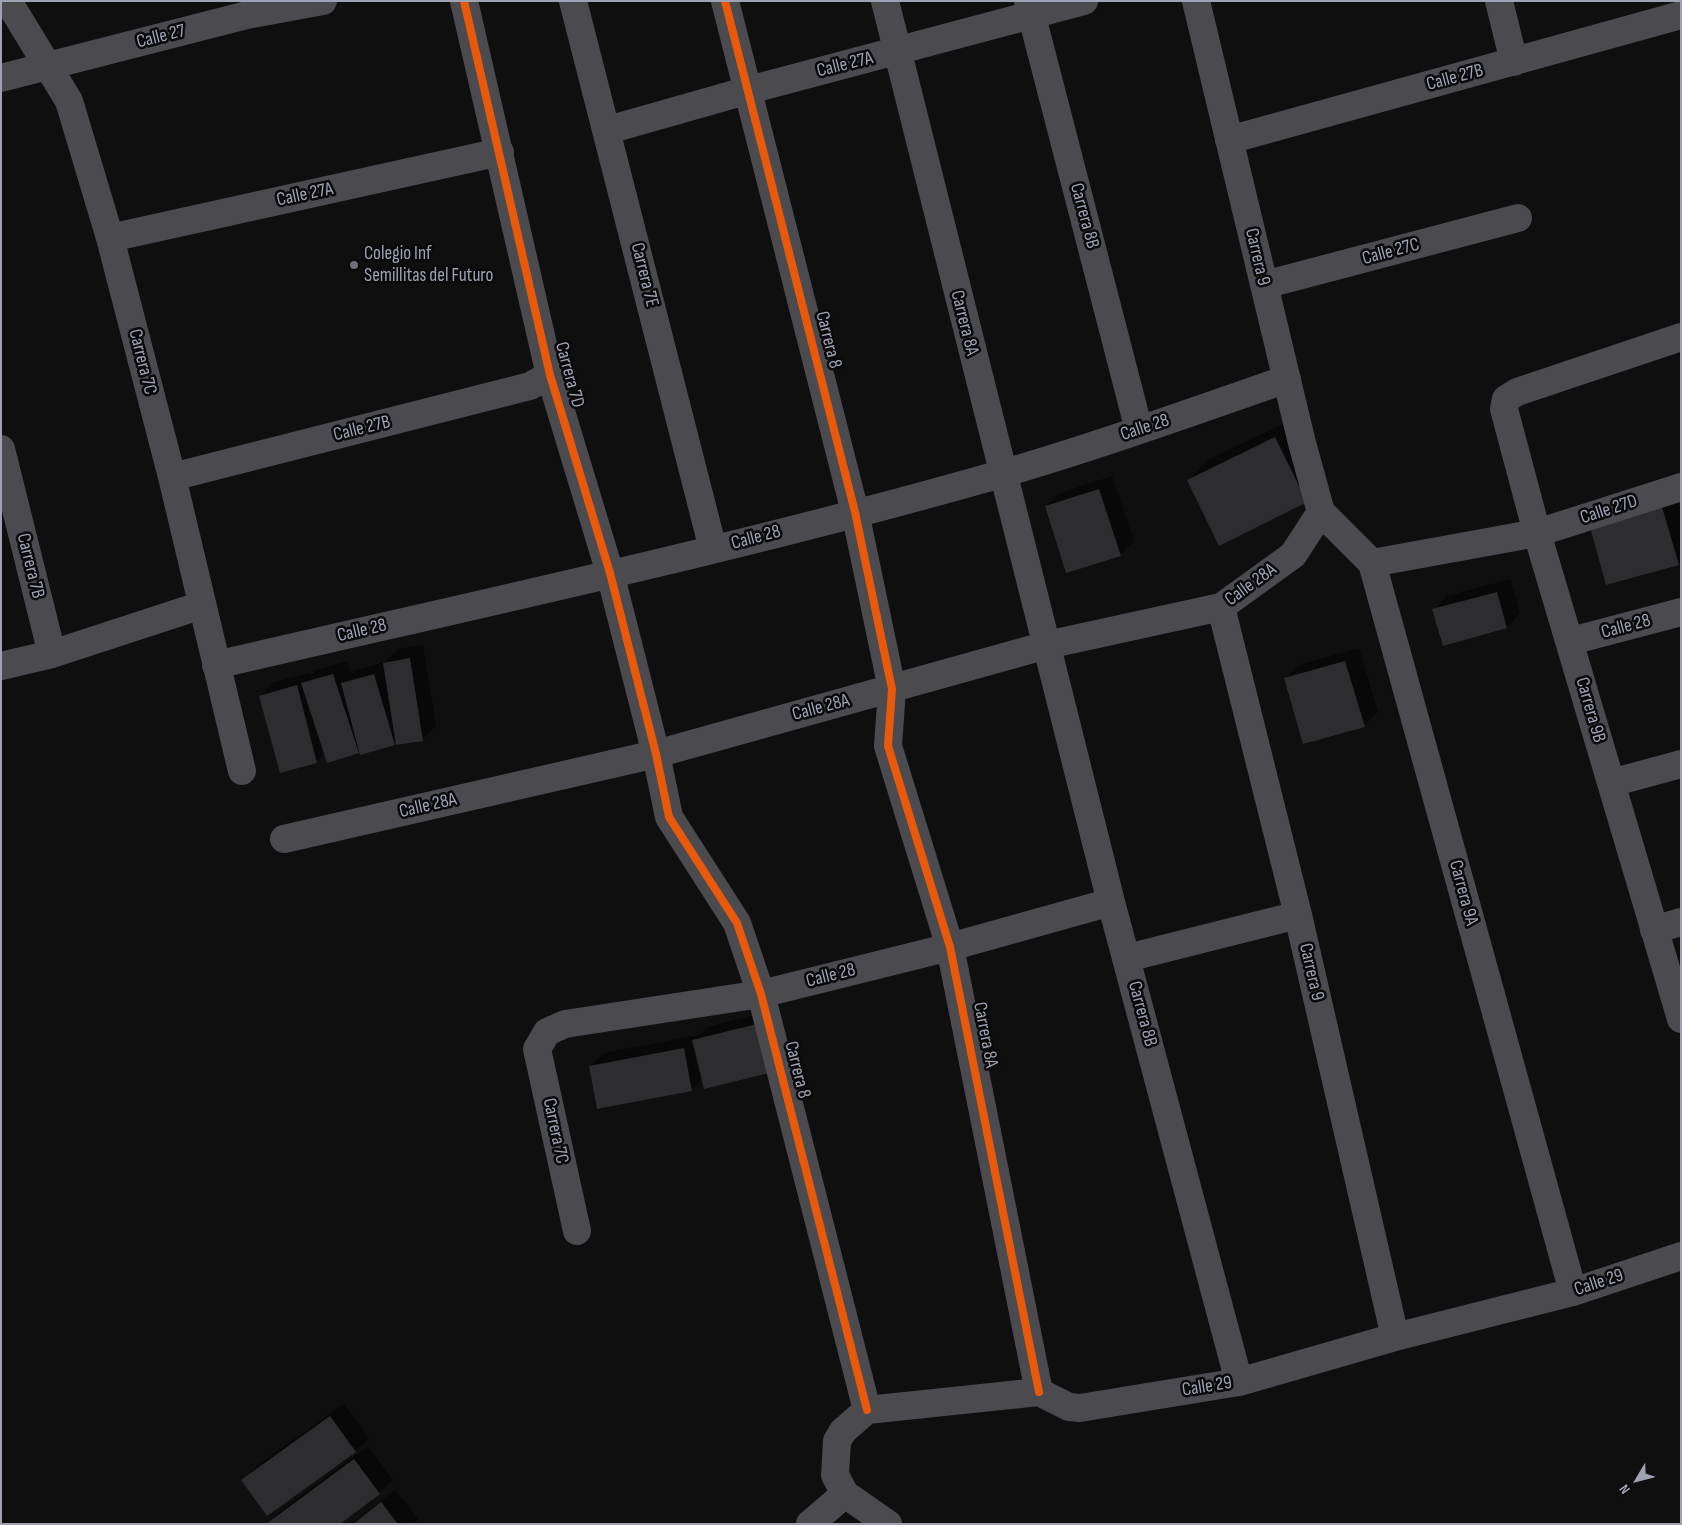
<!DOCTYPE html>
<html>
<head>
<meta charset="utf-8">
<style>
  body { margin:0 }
  #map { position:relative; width:1682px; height:1525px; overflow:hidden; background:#0f0f10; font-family:"Sofia Sans Condensed",sans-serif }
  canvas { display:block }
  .frame { position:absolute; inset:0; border:2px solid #9fa2b2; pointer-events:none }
  .north { position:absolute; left:1612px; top:1455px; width:50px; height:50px; -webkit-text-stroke:4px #0a0a0b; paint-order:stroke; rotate:233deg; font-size:14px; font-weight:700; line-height:20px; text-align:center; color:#9fa2b2 }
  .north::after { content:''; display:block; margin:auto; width:18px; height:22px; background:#9fa2b2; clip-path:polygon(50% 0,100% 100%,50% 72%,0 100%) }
</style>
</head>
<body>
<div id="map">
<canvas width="1682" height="1525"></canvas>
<div class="frame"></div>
<div class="north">N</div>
</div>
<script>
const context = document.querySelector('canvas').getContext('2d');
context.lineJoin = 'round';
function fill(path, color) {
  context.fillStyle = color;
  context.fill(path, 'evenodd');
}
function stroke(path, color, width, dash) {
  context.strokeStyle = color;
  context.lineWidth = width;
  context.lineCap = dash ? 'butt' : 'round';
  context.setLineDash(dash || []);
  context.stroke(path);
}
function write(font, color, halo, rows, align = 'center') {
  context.font = font + ' "Sofia Sans Condensed",sans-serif';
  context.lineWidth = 5;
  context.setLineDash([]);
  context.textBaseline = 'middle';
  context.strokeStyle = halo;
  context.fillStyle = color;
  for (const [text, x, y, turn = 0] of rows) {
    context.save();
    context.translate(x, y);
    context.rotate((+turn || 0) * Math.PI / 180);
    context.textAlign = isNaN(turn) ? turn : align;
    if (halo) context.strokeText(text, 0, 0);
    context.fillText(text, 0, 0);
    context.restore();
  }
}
fill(new Path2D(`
  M1295,418l32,63 -20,20 -119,-20 20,-21z
  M1112,476l22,65 -14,14 -74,-49 14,-13z
  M1676,495l5,17v49l-3,3 -86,-36z
  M1510,579l10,34 -13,14 -63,17 -10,-34 13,-14z
  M423,645l13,81 -14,14 -26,2 -2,2 -36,8 -33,1 -9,9 -56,-66 14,-14 36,-9 1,3 5,-6 31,-9 4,13 5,-4 29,-8 13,-13z
  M1359,648l19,64 -14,13 -79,-46 14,-14z
  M774,1010l-83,80 -101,-23 14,-14 95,-18 8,-8z
  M344,1404l25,34 -14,13 -112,29 13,-14z
  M368,1446l25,34 -14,13 -112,31 11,-11z
  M395,1490l23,29 -4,5h-63z`), '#0007');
fill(new Path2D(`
  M1275,437l32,65 -88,44 -32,-66z
  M1099,489l22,67 -55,17 -21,-67z
  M1662,507l17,58 -73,20 -16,-58z
  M1497,592l10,36 -64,18 -11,-37z
  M410,658l13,83 -27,4 -13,-82z
  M1345,661l20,66 -62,17 -19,-66z
  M333,674l26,79 -32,10 -26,-80z
  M374,674l21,71 -35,10 -19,-72z
  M297,685l20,78 -37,10 -21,-77z
  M761,1023l12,49 -69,17 -12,-49z
  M684,1048l8,43 -95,18 -8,-43z
  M330,1416l26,36 -89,64 -26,-36z
  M354,1459l26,35 -40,30h-74z
  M381,1502l17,22h-45z`), '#2d2d2f');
stroke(new Path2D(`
  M8,1l61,100 41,137 62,239 70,294
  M464,1l86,374 60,198 46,181 13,63 68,106 24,71 106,416
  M573,1l140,548
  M725,1l130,511 37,177 -4,57 62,201 89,445
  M885,1l226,901 128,480
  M1028,1l111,429
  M1196,1l106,442 19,69 51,51 201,729
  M1499,1l15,61
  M1,78l246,-63 76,-14
  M608,130l141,-40 335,-89
  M1229,140l452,-125
  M110,238l390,-86
  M1264,285l254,-67
  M1681,337l-164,55 -11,7 -2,10 33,124 144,486
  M1,449l51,205
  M172,477l358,-91 20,-11
  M1372,563l165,-30 144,-46
  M1221,607l77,308 97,422
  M1571,641l110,-29
  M216,665c262,-61 526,-117 785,-191 96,-28 191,-62 286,-95
  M1,666l51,-12 150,-49
  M1611,783l70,-19
  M284,839l372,-85 391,-109 174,-38 72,-52 28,-43
  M1654,930l27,-8
  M1127,958l171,-43
  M577,1231l-40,-182 10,-17 18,-8 196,-30 189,-47 161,-45
  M845,1494l43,30
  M810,1524l35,-30 -10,-19 2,-34 6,-10 24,-21 172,-18 30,15 11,1 159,-26 156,-45 178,-45 108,-36`), '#4a4a4f', 28);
stroke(new Path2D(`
  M464,1l86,374 60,198 46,181 13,63 68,106 24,71 106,416
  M725,1l130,511 37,177 -4,57 62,201 89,445`), '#e8590c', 8);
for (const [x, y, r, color] of [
  [354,265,5,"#6d6f79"]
]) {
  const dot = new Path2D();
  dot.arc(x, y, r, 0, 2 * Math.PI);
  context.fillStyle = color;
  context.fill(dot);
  stroke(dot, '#0a0a0b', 2);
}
write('19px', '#9fa2b2', '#0a0a0b', [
  ["Calle 27",161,37,-14],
  ["Calle 27A",845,65,-14],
  ["Calle 27B",1455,78,-15],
  ["Calle 27A",305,195,-12],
  ["Carrera 8B",1084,216,75],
  ["Calle 27C",1391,252,-15],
  ["Carrera 9",1257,257,77],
  ["Carrera 7E",644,275,76],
  ["Carrera 8A",964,323,76],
  ["Carrera 8",828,340,76],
  ["Carrera 7C",142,362,76],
  ["Carrera 7D",569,375,75],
  ["Calle 28",1145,428,-18],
  ["Calle 27B",362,429,-14],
  ["Calle 27D",1609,510,-18],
  ["Calle 28",756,538,-15],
  ["Carrera 7B",30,566,76],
  ["Calle 28A",1251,585,-36],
  ["Calle 28",1626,627,-15],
  ["Calle 28",362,631,-13],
  ["Calle 28A",821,708,-15],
  ["Carrera 9B",1590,710,74],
  ["Calle 28A",428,806,-13],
  ["Carrera 9A",1463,893,75],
  ["Carrera 9",1311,972,77],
  ["Calle 28",831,976,-14],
  ["Carrera 8B",1142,1014,75],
  ["Carrera 8A",985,1035,79],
  ["Carrera 8",797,1070,76],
  ["Carrera 7C",555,1131,78],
  ["Calle 29",1599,1283,-18],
  ["Calle 29",1207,1387,-9]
]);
write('19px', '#9fa2b2', '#0a0a0b', [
  ["Colegio Inf",364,254],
  ["Semillitas del Futuro",364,276]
], 'left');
</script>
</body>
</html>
